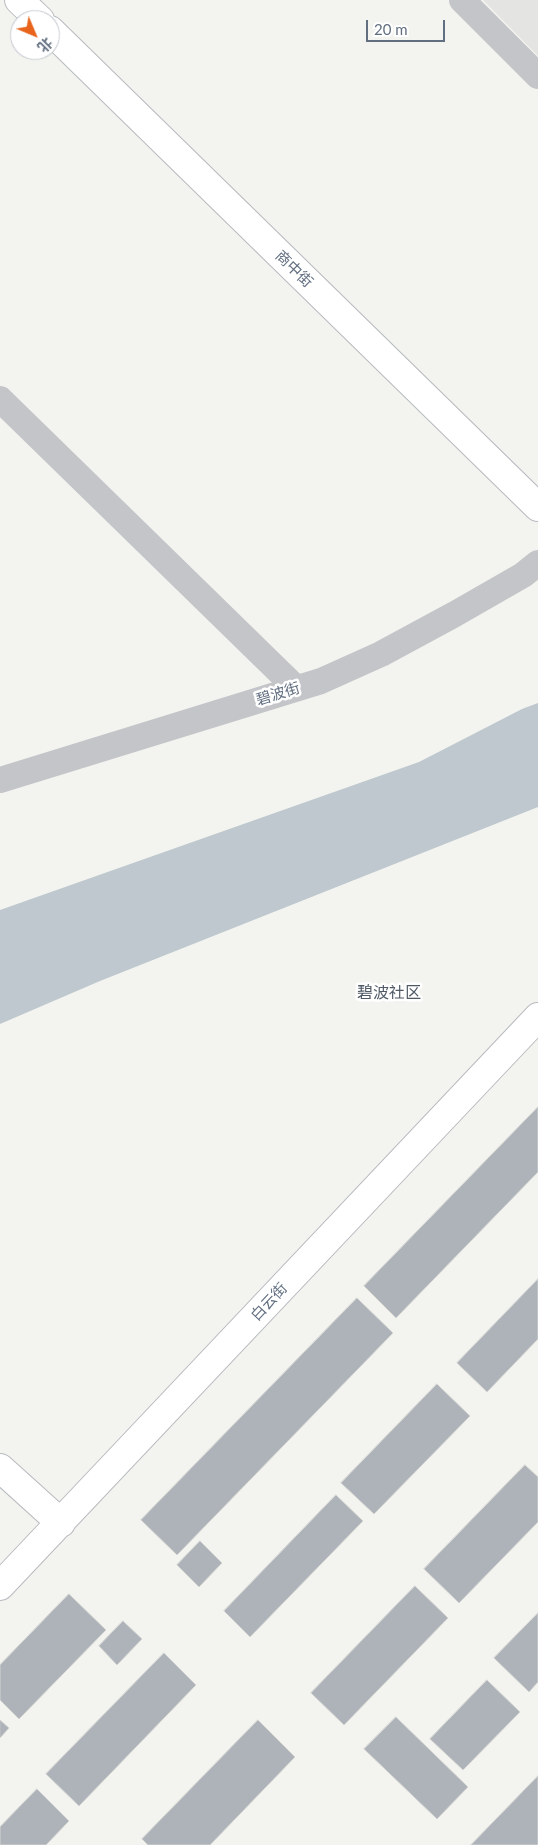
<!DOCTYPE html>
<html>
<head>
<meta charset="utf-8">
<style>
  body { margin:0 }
  #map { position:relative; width:538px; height:1845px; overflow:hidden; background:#f3f4ef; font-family:Lato,"Noto Sans SC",sans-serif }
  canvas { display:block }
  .north { position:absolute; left:10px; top:10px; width:50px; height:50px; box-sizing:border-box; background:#fff; border:1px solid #c0c5cd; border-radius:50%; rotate:135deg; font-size:14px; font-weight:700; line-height:20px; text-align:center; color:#626f81 }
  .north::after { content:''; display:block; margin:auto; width:18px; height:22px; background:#e8631b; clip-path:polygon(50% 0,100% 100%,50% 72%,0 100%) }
  .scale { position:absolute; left:366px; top:20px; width:79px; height:22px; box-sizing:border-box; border:2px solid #626f81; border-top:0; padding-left:6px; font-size:15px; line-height:18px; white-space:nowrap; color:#626f81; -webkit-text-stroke:4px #fff; paint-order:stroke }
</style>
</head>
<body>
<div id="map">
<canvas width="538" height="1845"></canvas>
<div class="north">北</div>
<div class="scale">20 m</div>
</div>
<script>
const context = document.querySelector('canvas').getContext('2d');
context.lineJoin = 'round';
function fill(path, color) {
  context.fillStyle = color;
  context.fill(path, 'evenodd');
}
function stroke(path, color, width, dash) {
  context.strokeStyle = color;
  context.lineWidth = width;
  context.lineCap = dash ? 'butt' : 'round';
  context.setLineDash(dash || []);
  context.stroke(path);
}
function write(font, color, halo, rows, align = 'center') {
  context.font = font + ' Lato,"Noto Sans SC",sans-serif';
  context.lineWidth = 5;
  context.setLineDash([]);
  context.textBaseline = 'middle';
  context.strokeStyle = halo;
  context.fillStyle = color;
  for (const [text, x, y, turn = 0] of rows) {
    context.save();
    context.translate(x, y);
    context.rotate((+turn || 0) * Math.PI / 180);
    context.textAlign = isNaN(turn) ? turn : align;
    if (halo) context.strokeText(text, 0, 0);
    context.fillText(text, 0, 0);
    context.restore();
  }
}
fill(new Path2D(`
  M483,0h55v56z`), '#e4e4e3');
fill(new Path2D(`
  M538,703v104l-438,174 -100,43v-114l419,-148 103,-53z`), '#bec8ce');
const building = new Path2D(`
  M538,1107v65l-142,146 -32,-32z
  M538,1279v60l-51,53 -30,-29z
  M357,1298l36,35 -216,222 -36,-35z
  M437,1384l33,32 -96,98 -33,-31z
  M525,1465l13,12v45l-79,81 -35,-34z
  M336,1495l27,26 -113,116 -26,-26z
  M200,1541l22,22 -23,24 -22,-22z
  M415,1586l33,32 -104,107 -33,-32z
  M69,1594l37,36 -87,89 -19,-19v-35z
  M538,1613v69l-9,10 -35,-34z
  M123,1621l19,18 -25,26 -18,-19z
  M164,1653l32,32 -117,121 -33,-32z
  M487,1680l33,32 -57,58 -33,-31z
  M396,1717l72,70 -31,32 -73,-70z
  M0,1720l9,8 -9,10z
  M258,1720l37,37 -85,88h-62l-6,-6z
  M538,1776v69h-67z
  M37,1789l32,32 -23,24h-46v-18z`);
fill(building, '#aeb3b9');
stroke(building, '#d4d5d2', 1);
const secondary = new Path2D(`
  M19,0l21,20
  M50,30l488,477
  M0,1468l61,55
  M0,1586l538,-569`);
stroke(secondary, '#b7babf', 30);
stroke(new Path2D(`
  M462,0l76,76
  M0,399l296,289
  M0,780l321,-99 60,-27 74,-40 68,-39 15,-12`), '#c3c5c9', 26);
stroke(secondary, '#fff', 28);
write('15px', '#626f81', '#fff', [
  ["商中街",294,269,44],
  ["碧波街",278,694,-17],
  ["白云街",269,1302,-47]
]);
write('16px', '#505a66', '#fff', [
  ["碧波社区",389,993]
]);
</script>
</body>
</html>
